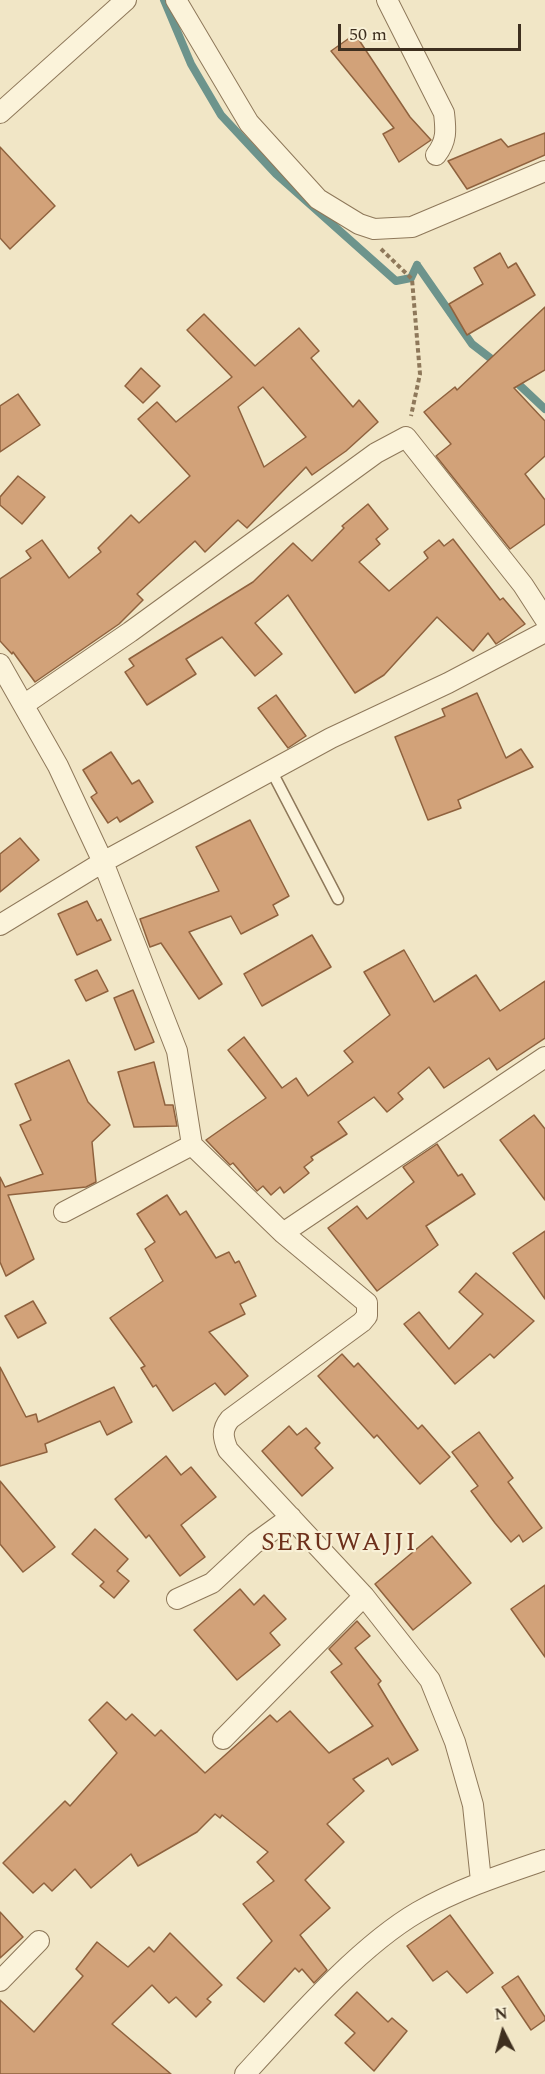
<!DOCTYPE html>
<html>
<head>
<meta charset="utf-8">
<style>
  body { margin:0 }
  #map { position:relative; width:545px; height:2074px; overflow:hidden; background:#f1e6c6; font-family:Spectral,serif }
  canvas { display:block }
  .north { position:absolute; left:473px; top:2002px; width:60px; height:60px; -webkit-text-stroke:4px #f8f0d6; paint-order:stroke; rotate:354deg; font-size:16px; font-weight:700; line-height:24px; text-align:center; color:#3e2f1f }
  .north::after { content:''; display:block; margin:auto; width:21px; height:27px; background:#3e2f1f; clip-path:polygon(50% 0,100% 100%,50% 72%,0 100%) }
  .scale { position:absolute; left:338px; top:24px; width:183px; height:27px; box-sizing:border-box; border:3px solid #3e2f1f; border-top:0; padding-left:8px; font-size:18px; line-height:21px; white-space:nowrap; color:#3e2f1f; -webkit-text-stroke:4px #f8f0d6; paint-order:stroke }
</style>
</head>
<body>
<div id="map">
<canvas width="545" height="2074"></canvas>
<div class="north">N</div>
<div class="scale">50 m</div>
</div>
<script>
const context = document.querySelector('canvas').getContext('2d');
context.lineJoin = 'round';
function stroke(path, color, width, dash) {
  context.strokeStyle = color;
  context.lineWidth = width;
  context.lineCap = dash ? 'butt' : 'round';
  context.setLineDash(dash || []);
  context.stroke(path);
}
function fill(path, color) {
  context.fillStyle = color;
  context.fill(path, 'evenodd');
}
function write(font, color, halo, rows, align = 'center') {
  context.font = font + ' Spectral,serif';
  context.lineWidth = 4.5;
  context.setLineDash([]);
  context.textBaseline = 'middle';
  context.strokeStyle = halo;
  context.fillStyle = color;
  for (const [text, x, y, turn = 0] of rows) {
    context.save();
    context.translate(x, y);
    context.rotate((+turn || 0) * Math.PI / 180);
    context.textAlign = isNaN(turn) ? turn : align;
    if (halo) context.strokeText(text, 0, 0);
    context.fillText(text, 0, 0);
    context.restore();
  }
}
stroke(new Path2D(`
  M164,0l27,64 30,51 55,59 120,107 15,-3 6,-13
  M417,265l55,79 26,20
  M513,379l32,30`), '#6d948c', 8);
const building = new Path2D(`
  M355,34l55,83 21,23 -32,22 -16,-28 11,-6 -63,-77z
  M545,133v22l-78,34 -19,-28 53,-22 7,8z
  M0,147l55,59 -45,43 -10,-11z
  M500,253l8,15 8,-5 19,32 -68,40 -18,-31 34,-20 -9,-16z
  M545,307v63l-31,18 31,33v35l-20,18 20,26v24l-35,25 -74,-93 15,-12 -27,-32 31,-25 2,3z
  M204,314l51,52 44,-38 20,23 -8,7 42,49 6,-7 19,22 -32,29 -34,24 -6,-8 -59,61 -9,-8 -33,32 -10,-11 -58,53 6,6 -24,24 -84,58 -22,-30 -1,2 -12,-13v-62l31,-21 -5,-7 16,-11 27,38 32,-26 -3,-4 33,-33 8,8 51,-47 -52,-57 19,-17 19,20 56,-45 -45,-47zM263,387l43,50 -42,30 -26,-60z
  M141,368l19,18 -17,17 -18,-17z
  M18,394l22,31 -40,27v-46z
  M18,476l27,21 -23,27 -22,-19v-8z
  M368,504l20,25 -12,10 4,5 -21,18 30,29 39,-33 -4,-6 15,-12 5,6 9,-7 47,61 3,-2 22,26 -29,20 -8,-11 -15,18 -36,-34 -53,58 -29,18 -67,-98 -33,28 27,31 -27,22 -33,-39 -36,22 10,15 -49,31 -22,-33 9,-6 -5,-7 124,-77 40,-39 19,18 32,-33 -2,-2z
  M477,693l29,65 15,-9 12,18 -75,33 3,8 -33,12 -33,-83 50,-21 -3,-7z
  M276,695l30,41 -18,12 -30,-40z
  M111,752l21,32 7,-4 14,22 -33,20 -3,-5 -9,6 -17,-26 6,-4 -14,-23z
  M250,820l39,76 -16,9 5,10 -37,19 -10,-18 -42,16 33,52 -23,15 -38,-56 -11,4 -10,-28 79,-28 -23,-44z
  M20,838l19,22 -39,32v-38z
  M87,901l10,20 4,-2 10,21 -34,15 -19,-41z
  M312,935l19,32 -69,39 -18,-32z
  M404,950l30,52 42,-27 24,36 45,-30v57l-48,32 -8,-12 -45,30 -15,-21 -31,26 5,6 -16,13 -13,-15 -36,25 9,12 -36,23 2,3 -9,7 5,6 -25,20 -4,-6 -9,8 -8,-9 -6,5 -24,-28 -3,2 -24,-25 60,-42 -38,-48 16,-13 38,51 14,-10 12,18 45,-34 -9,-11 46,-36 -26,-43z
  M97,970l11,21 -22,10 -11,-21z
  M133,990l21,52 -19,8 -21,-52z
  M69,1060l19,42 22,23 -18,17 4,40 -10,5 -78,8 26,64 -28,17 -6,-14v-85l5,10 38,-13 -23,-49 11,-5 -16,-36z
  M154,1062l11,43h8l4,21 -43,1 -16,-55z
  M534,1115l11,14v71l-45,-60z
  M437,1144l21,32 4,-2 13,20 -49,32 12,19 -61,46 -49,-63 29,-22 10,13 47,-37 -11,-15z
  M167,1195l13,20 6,-4 30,47 13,-6 6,11 4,-2 17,35 -16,8 5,10 -36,18 39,44 -23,19 -10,-12 -42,28 -17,-26 -3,2 -12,-19 4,-2 -35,-48 53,-37 -18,-32 10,-7 -18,-28z
  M545,1231v68l-32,-46z
  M476,1273l58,48 -40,37 -4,-4 -35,30 -51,-60 15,-12 30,37 34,-35 -24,-22z
  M33,1301l13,22 -28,15 -13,-22z
  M342,1354l12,13 4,-4 60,66 4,-4 28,32 -30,27 -43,-49 -3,3 -56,-62z
  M0,1367l26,50 10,-3 2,8 76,-35 18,35 -25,13 -7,-14 -55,23 2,8 -47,14z
  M289,1426l8,9 9,-7 14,15 -5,5 18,20 -31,28 -40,-45z
  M479,1432l34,46 -5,4 34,46 -19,14 -4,-7 -8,7 -16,-19 -24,-32 7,-5 -26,-34z
  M166,1456l15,19 10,-8 25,30 -35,28 24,32 -25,19 -31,-41 -3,3 -31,-39z
  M0,1481l55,66 -32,25 -23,-28z
  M95,1529l33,30 -11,12 12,10 -15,17 -14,-12 4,-4 -32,-28z
  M432,1536l39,47 -58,47 -38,-46z
  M545,1585v72l-34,-48z
  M240,1589l14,16 10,-10 22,24 -16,14 10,12 -43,35 -43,-50z
  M357,1621l13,15 -15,12 26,33 -3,3 40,66 -26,15 -4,-7 -35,21 11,12 -37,33 17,18 -39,38 25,28 -30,27 27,35 -13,13 -12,-14 -3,3 -4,-4 -31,34 -27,-24 35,-37 -29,-37 31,-23 -17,-19 11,-10 -46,-37 -2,3 -5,-4 -18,18 -59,34 -7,-12 -40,34 -16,-19 -23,22 -8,-8 -11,10 -30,-30 62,-62 5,5 47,-53 -28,-33 18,-18 19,18 6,-6 23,22 6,-6 44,43 65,-58 7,7 13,-11 39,42 44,-27 -42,-54 11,-8 -13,-15z
  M0,1912l23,25 -23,21z
  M450,1915l43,58 -26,20 -20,-22 -14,10 -26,-35z
  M170,1933l52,52 -15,14 4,3 -15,15 -20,-20 -7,6 -17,-18 -40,39 59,50h-171v-74l34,32 49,-56 -7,-7 21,-27 31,25 21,-20 5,5z
  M518,1976l27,41v3l-14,10 -29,-43z
  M357,1992l31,30 4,-4 15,13 -33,40 -29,-28 10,-10 -20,-18z`);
fill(building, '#d2a279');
stroke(building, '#8f623e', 1.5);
const service = new Path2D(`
  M271,770l67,129`);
const minor = new Path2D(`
  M176,0l73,123 69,76 41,25 15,5 38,-2 133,-56
  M387,0l57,113c2,17 3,28 -8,42
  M0,113l126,-113
  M0,664l58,102 45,96 74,189 15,94 91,88 84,70v13l-5,6 -132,97c-9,11 -7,19 -2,31l136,146 66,84 25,62 18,63 8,76
  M25,704l105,-72 246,-179 30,-16 117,148 22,34
  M0,925l103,-63 228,-124 117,-55 97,-51
  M64,1212l128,-67
  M283,1233l262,-176
  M177,1599l35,-16 43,-40 36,-26
  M223,1739l141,-143
  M0,1981l39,-40
  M245,2074c48,-52 113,-127 173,-162 40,-23 83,-37 127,-52`);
stroke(service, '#8e785a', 13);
stroke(minor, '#8e785a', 22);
stroke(new Path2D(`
  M381,249l31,30 8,95 -9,42`), '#8e785a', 4, [4.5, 3]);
stroke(service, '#fbf3da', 10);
stroke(minor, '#fbf3da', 20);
context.letterSpacing = '1.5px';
write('26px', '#6d301b', '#f8f0d6', [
  ["SERUWAJJI",339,1545]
]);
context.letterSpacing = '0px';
</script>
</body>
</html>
